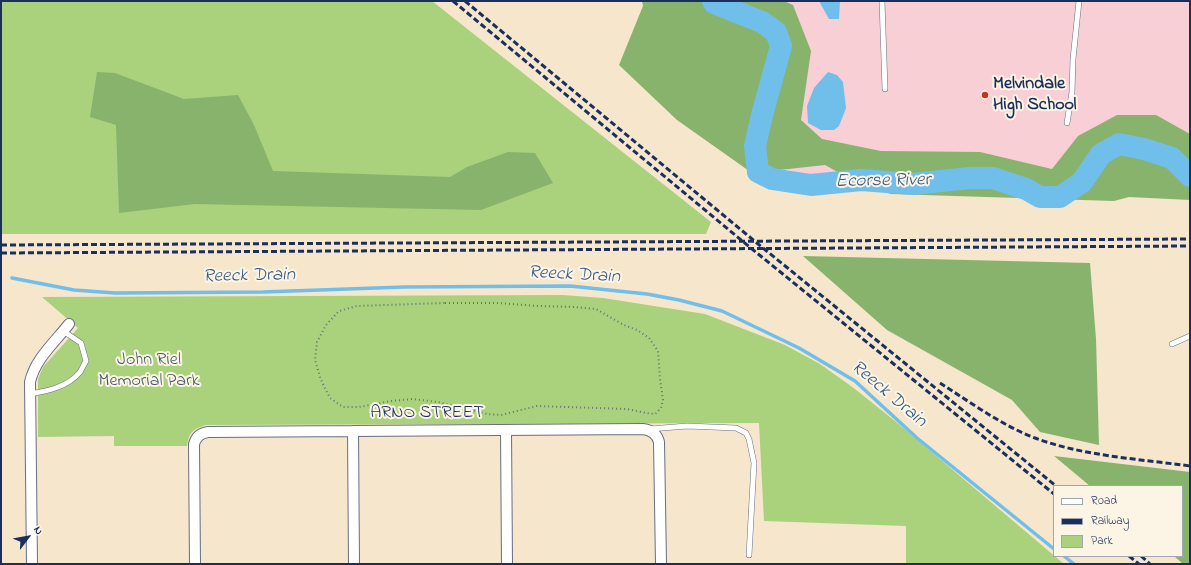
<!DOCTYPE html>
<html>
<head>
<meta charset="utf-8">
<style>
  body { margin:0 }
  #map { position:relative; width:1191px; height:565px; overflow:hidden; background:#f5e6cc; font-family:"Indie Flower",sans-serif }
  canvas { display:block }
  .frame { position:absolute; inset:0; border:2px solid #1b2f5e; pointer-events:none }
  .legend { position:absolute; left:1053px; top:485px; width:130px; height:72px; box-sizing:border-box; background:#fcf5e5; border:1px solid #a2a6af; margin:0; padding:5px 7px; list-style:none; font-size:12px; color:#1b2f5e }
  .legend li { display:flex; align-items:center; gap:8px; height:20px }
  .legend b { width:20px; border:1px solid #a2a6af }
  .north { position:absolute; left:8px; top:517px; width:40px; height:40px; -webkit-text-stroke:3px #fcf5e5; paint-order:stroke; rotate:58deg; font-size:11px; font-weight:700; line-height:16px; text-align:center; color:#1b2f5e }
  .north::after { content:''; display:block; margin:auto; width:14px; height:18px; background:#1b2f5e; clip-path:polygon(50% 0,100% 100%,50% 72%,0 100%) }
</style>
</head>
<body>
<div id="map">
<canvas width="1191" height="565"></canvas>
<div class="frame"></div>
<ul class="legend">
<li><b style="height:5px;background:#fff"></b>Road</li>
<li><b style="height:5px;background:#1b2f5e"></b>Railway</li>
<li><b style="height:11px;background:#aad17c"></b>Park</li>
</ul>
<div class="north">N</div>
</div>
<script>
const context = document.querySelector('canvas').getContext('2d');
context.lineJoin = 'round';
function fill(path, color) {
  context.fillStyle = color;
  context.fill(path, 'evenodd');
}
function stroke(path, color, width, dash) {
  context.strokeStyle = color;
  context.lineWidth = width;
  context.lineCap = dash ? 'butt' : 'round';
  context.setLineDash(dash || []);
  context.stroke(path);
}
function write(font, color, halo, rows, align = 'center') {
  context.font = font + ' "Indie Flower",sans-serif';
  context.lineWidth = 4;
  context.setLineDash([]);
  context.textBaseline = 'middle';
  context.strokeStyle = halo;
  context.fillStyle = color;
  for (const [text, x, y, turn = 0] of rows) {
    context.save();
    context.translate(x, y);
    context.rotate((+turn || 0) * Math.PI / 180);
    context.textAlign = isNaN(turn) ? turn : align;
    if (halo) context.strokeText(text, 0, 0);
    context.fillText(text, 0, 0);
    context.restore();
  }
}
fill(new Path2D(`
  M737,1h453v149l-134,31 -194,-13 -50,8 -43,-11z`), '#f7cfd5');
fill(new Path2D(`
  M1,1h431l279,221 -5,12h-705z
  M563,295l40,3 102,16 80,31 35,19 35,25 40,32 169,143h-158v-38l-142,-5 -5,-98 -553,2c-13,4 -17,7 -19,21h-73v-10l-76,1v-58l5,-12 35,-39 -36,-31z`), '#aad17c');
fill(new Path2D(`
  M642,1h142l9,4 18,46 -10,69 21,19 59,12 99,1 72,17 26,-33 39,-21h39l34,19v66l-61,-3 -15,4 -223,-7 -32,-10 -34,-19 -73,8 -75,-53 -58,-55 24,-59z
  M97,72l18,1 69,26 54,-4 16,30 19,46 177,6 17,-10 41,-15 27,1 18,30 -72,27 -286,-6 -76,9 -3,-88 -26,-8z
  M803,256l287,7 6,76 3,106 -59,-13 -28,-32 -125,-70z
  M1054,456l136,16v92h-7l-9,-8h8v-70h-92z`), '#87b36c');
fill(new Path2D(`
  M819,1h21l-1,18h-10z
  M828,72l9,3 6,7 3,26 -7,18 -5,4h-13l-13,-7 -1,-17 7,-18z`), '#70bfeb');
stroke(new Path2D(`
  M12,278l62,12 41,3 148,-1 141,-5 166,-1 77,8 32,6 43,11 77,37 56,33 62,57 137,111
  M1064,556l10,8`), '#70bfeb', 3.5);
stroke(new Path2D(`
  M713,1l1,2 48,19 14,10 5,14 -19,69 -7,31 3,26 14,7 39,6 50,-5 52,4 57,-6h23l33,11 14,8h20l22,-15 19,-28 18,-10 25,5 28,9 18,18`), '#70bfeb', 22);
const lane = new Path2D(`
  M882,1l3,88
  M1067,123l5,-31 1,-33 6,-58
  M1172,344l18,-8
  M30,394c17,-3 38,-7 50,-22 2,-3 4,-8 6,-11l-5,-18 -18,-12
  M650,429l37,-3 49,2 10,5 3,6 5,24 -5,92`);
const street = new Path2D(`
  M506,430l1,134
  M353,431l1,133
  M32,564l-2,-182c5,-23 25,-40 39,-58
  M195,564l-1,-120c2,-7 6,-11 14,-12l435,-3c8,1 14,5 16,13l2,122`);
stroke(lane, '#676f84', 6);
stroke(street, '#676f84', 12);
stroke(new Path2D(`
  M445,303h53l40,3 37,1 21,2 28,16 13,5 12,8 9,13 2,28 3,21 -2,8 -6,6 -9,-1 -19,-4 -90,-3 -36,9 -14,-1 -49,-12 -26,-3 -21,2 -32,6h-16l-13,-9 -9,-18 -6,-20 2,-18 9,-17 13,-14 18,-5z`), '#676f84', 2, [1, 3]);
stroke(lane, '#fff', 5);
stroke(street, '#fff', 10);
stroke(new Path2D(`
  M453,1l299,248 302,245
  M465,1l298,247 293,238
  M1,245l1189,-6
  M1,253l1189,-7
  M940,383c30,19 61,42 95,55 48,18 104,21 155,28
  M1129,556l10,8
  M1141,556l9,8`), '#1b2f5e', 3, [6, 3]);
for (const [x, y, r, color] of [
  [985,95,4,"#c8321e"]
]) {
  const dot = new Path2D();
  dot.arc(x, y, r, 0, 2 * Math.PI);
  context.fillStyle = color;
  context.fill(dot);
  stroke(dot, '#fcf5e5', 1.5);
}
write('bold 18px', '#1b2f5e', '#fcf5e5', [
  ["Melvindale",993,85],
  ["High School",993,106]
], 'left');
write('18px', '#3f5866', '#fcf5e5', [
  ["John Riel",149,361],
  ["Memorial Park",149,382]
]);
write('18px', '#1b2f5e', '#fcf5e5', [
  ["ARNO STREET",427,414]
]);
write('italic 19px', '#355a88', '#fcf5e5', [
  ["Ecorse River",883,182,-1],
  ["Reeck Drain",574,276,3],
  ["Reeck Drain",249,277,-1],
  ["Reeck Drain",888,395,40]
]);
</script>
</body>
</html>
